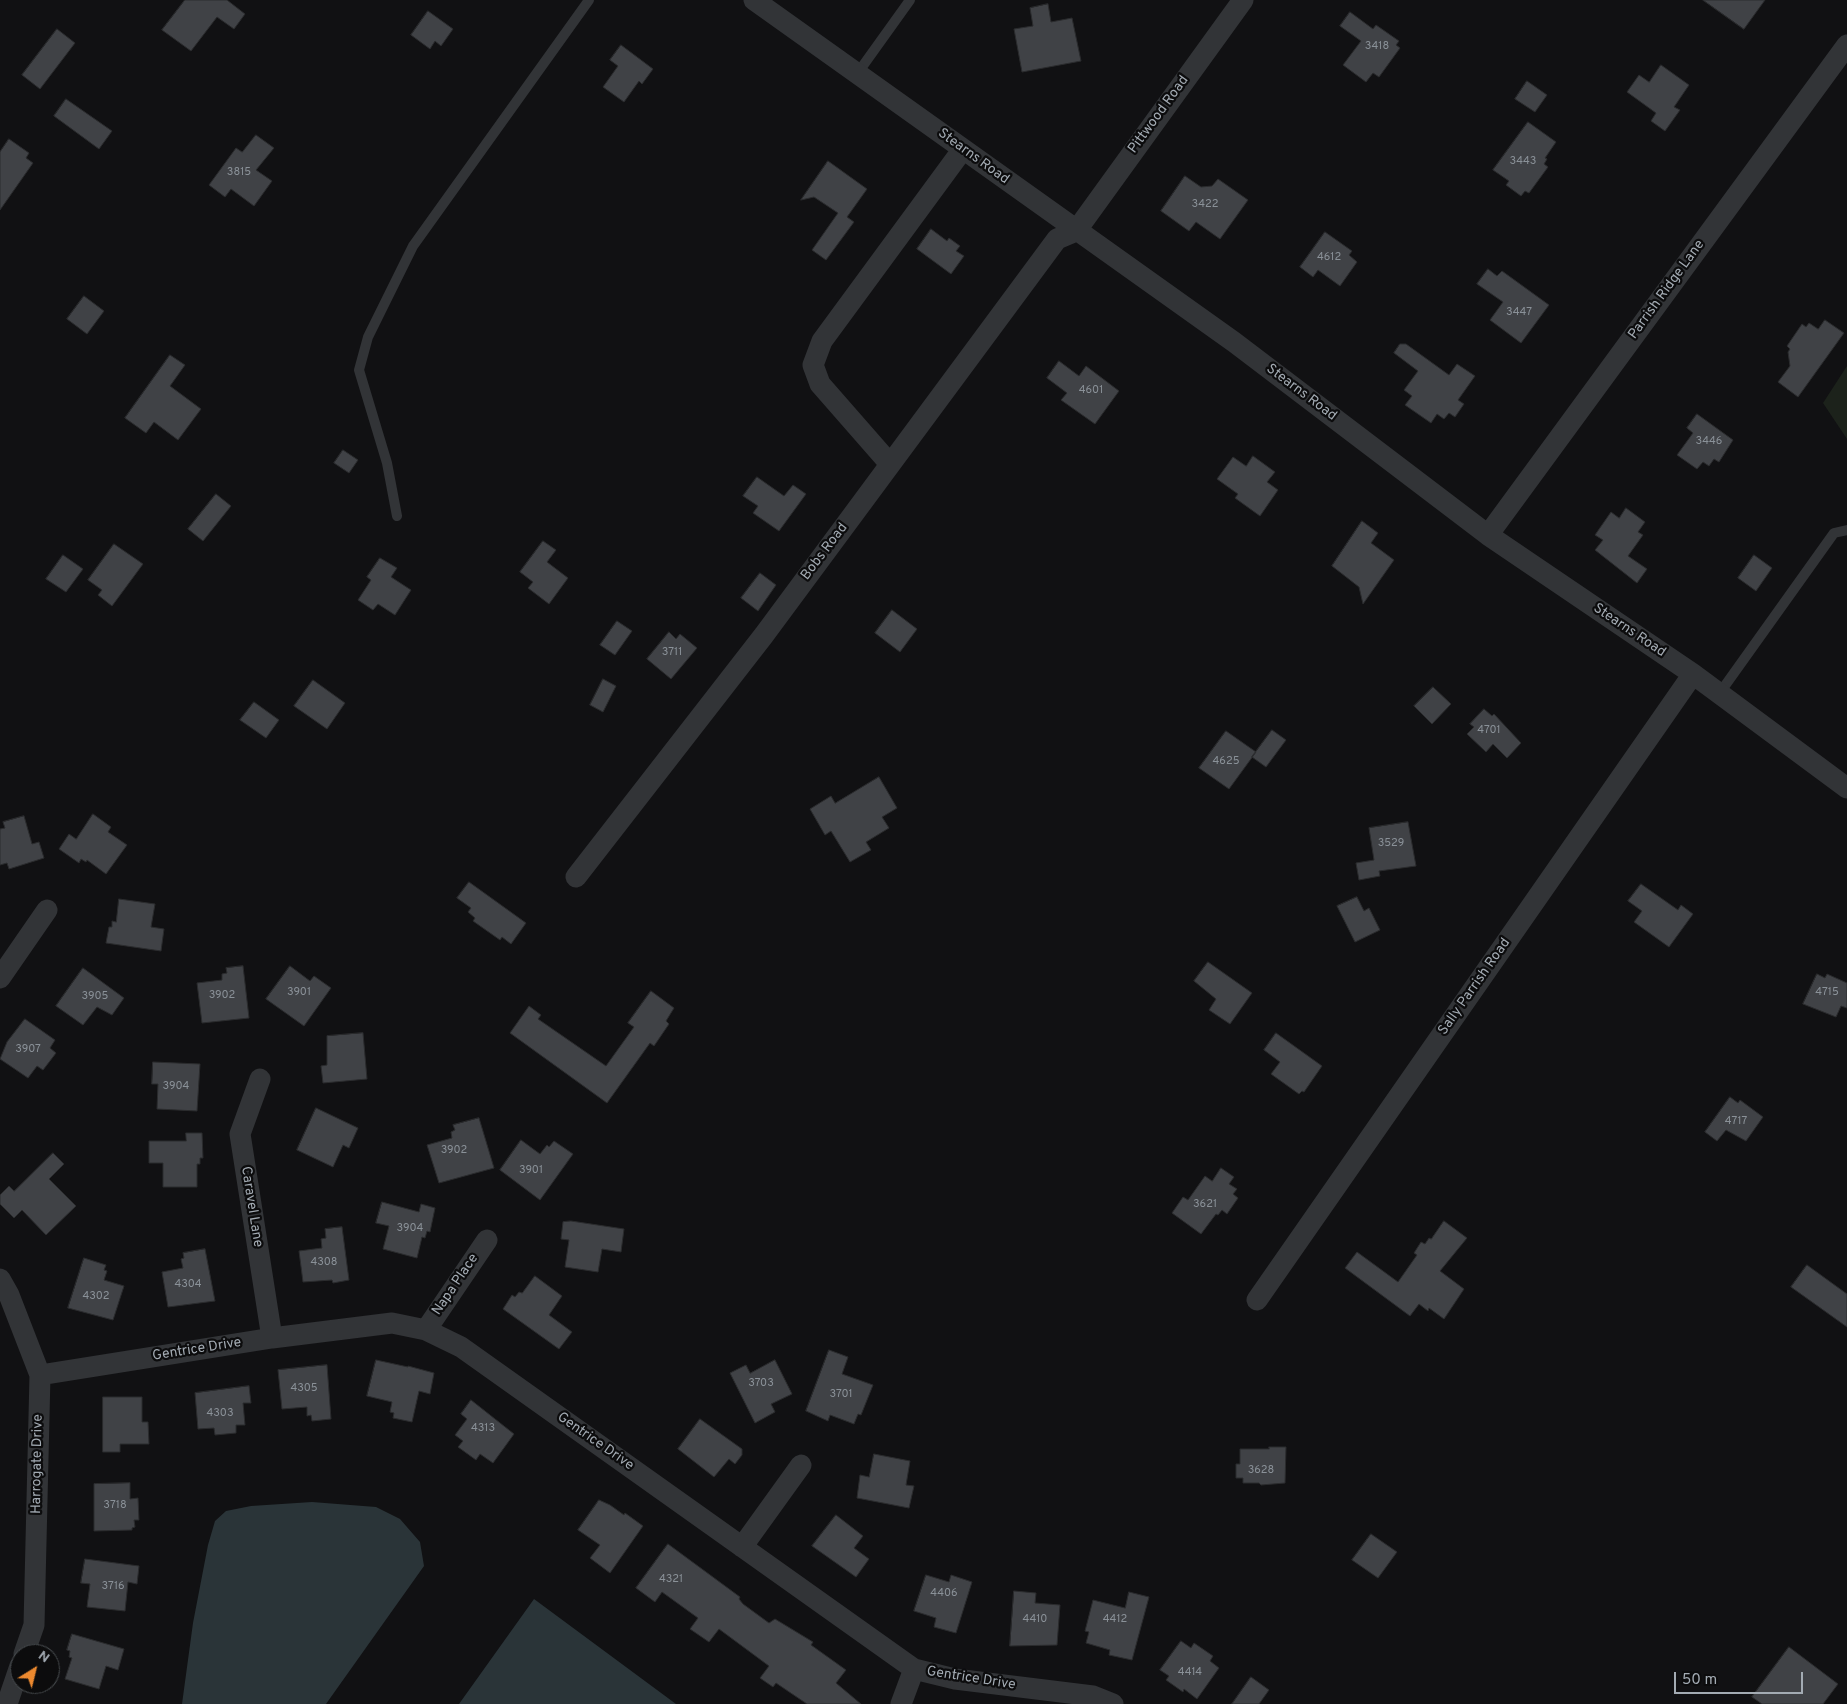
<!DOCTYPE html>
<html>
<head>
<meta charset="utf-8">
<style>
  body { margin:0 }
  #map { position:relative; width:1847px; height:1704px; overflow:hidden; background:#111113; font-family:Overpass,sans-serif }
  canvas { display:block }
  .north { position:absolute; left:10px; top:1644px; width:50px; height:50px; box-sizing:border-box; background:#0c0c0d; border:1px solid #484c4f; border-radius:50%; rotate:36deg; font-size:14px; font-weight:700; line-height:20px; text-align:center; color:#a3abb3 }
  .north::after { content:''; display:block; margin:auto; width:18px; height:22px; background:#ec892f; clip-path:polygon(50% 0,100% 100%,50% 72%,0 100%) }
  .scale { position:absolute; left:1674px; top:1672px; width:129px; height:22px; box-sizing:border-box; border:2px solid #a3abb3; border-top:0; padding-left:6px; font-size:15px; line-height:18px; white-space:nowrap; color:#a3abb3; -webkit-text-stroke:4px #0c0c0d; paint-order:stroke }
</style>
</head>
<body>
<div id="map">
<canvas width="1847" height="1704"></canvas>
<div class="north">N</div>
<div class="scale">50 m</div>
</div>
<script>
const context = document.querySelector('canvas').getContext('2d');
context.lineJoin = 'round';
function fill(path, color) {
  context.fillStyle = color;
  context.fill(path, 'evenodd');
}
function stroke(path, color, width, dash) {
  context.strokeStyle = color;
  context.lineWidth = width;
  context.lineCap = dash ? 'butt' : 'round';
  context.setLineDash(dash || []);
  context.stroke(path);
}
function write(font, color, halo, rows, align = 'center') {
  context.font = font + ' Overpass,sans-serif';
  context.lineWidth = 4.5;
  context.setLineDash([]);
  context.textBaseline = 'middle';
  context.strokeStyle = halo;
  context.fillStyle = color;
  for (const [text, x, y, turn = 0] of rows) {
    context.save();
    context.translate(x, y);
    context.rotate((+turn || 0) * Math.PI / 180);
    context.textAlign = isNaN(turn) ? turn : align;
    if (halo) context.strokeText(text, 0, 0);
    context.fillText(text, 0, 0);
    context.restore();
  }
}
fill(new Path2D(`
  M1847,366v73l-24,-36z`), '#1c221b');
fill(new Path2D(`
  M312,1502l64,5 24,12 20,23 4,24 -98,138h-144l11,-81 15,-78 7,-24 11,-10 25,-5z
  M534,1599l142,105h-217z`), '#2a3438');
const building = new Path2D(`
  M185,0h42l18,14 -11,15 -17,-12 -26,34 -29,-21z
  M1703,0h62l-21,29z
  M1048,4l3,18 21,-4 9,43 -59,11 -8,-43 19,-3 -3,-18z
  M428,11l25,18 -12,17 -6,-5 -5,8 -19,-14z
  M1350,12l23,17 3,-4 23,16 -3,4 4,3 -21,29 -6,-4 -7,9 -23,-17 18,-24 -21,-15z
  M57,29l18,14 -35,46 -18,-14z
  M621,45l32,24 -11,15 -3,-3 -15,21 -21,-15 15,-21 -8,-6z
  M1661,65l28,20 -15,22 6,3 -15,21 -14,-10 5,-8 -29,-21 12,-17 10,7z
  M1527,81l20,14 -12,17 -20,-13z
  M66,99l46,32 -13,18 -45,-33z
  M1528,122l28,20 -11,16 2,1 -3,5 4,3 -19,26 -4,-2 -4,5 -15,-11 3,-4 -16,-11z
  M256,135l18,13 -18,22 16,11 -18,25 -23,-17 -6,8 -16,-12 27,-37 6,4z
  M9,139l20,14 -3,5 7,5 -33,47v-58z
  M828,161l39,28 -20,28 7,5 -28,38 -14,-10 26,-37 -24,-16 -13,3z
  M1185,176l16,11 11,-1 6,-7 30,21 -28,39 -24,-17 -7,9 -28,-20z
  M931,229l16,12 2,-3 11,8 -4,5 8,5 -13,18 -34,-25z
  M1325,232l27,19 -3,4 8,7 -17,24 -22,-16 -5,7 -13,-10z
  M1488,269l9,7 5,-5 47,34 -28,38 -31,-23 13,-18 -26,-18z
  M84,296l20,15 -17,23 -20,-15z
  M1825,320l19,13 -46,64 -20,-15 12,-16 -2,-14 2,-3 -3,-3 15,-22 4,3 3,-4 9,6z
  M1400,344h6l43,31 8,-11 18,12 -17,24 6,4 -9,13 -6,-4 -5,6 -7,-5 -6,9 -26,-18 7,-9 -8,-6 14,-19 -24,-18z
  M170,355l15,10 -15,21 31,23 -23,31 -24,-18 -8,11 -21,-15z
  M1059,361l20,15 7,-10 33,25 -24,33 -34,-24 6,-7 -20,-15z
  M1697,414l36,26 -14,22 -5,-3 -5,7 -6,-4 -6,7 -20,-14 16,-22 -6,-5z
  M343,450l15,10 -9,13 -15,-10z
  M1253,456l22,16 -8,10 11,8 -18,26 -25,-18 3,-4 -21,-15 16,-22 13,9z
  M757,477l27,19 9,-11 13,9 -27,37 -26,-18 5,-7 -15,-10z
  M216,494l15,12 -28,35 -15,-12z
  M1626,508l19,14 -7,10 5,3 -15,21 19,13 -10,14 -42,-33 8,-10 -8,-5 16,-23 8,6z
  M1362,521l16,12 -7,10 23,17 -31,44 -4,-17 -27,-21z
  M543,541l13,9 -9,12 21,16 -19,26 -21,-16 5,-6 -13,-10z
  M114,544l29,20 -31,42 -14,-11 4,-5 -14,-10z
  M63,555l20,14 -17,23 -20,-13z
  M1754,555l18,13 -16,23 -18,-13z
  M380,558l17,10 -6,9 20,13 -16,25 -17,-11 -5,6 -15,-10 13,-20 -4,-3z
  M760,573l16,12 -18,26 -17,-13z
  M892,610l25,19 -17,23 -25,-19z
  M617,621l15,10 -17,24 -15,-10z
  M669,632l7,7 4,-5 17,14 -26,31 -24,-20z
  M603,679l13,7 -13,26 -13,-7z
  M313,680l32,23 -18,26 -33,-23z
  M1433,687l18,17 -19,20 -18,-18z
  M254,702l25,18 -13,18 -26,-18z
  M1484,709l8,7 2,-2 27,29 -14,15 -14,-14 -7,8 -19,-18 7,-7 -4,-3z
  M1272,730l14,10 -20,27 -14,-10z
  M1226,731l30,21 -27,37 -30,-21z
  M879,777l18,31 -15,9 7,11 -23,14 5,8 -21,12 -19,-31 -6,4 -15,-26 21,-13 4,7z
  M93,814l18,13 -3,5 19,13 -21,29 -19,-14 -1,2 -5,-3 -2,4 -20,-14 10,-15 7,5z
  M24,816l8,28 7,-2 5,16 -35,11 -2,-6 -7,2v-36l5,-1 -2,-6z
  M1408,822l8,44 -37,5 1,5 -21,4 -3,-17 18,-3 -5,-32z
  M469,882l57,41 -15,21 -9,-7 -2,3 -27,-19 2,-3 -7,-6 3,-4 -14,-10z
  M1641,884l37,26 3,-5 12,9 -24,33 -35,-25 8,-11 -14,-10z
  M1357,897l7,14 5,-3 11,22 -25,12 -18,-36z
  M119,899l36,5 -4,23 13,2 -3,22 -55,-8 3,-16h3v-6l4,1z
  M1208,962l44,31 -22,31 -21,-14 7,-11 -22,-18z
  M243,966l6,52 -47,5 -5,-40 25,-3v-6l5,-1 -1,-5z
  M290,966l20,15 4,-5 17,12 -27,38 -38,-27z
  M83,968l41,30 -12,17 -15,-8 -14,18 -27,-19z
  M1817,974l8,4 2,-4 20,9v25l-6,-2 -5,11 -33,-13z
  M651,991l23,17 -8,13 3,3 -15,22 -4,-3 -43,60 -97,-70 19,-27 12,9 -3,4 68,47 28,-39 -6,-4z
  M25,1019l30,21 -5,8 6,5 -13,17 -6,-4 -9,12 -28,-19 7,-17z
  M363,1033l4,46 -44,4 -2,-17 6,-1v-29z
  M1276,1033l46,33 -18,26 -2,-1 -3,3 -28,-20 9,-12 -16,-12z
  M153,1062l47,2 -3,47 -40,-2 1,-25h-6z
  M1730,1097l8,6 2,-3 23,17 -17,24 -20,-11 -9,11 -12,-9z
  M316,1108l42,20 -9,20 -6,-3 -10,22 -36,-17z
  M479,1118l15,50 -55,15 -12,-38 25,-7 -1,-6 4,-2 -2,-5z
  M186,1133h16l1,25h-3v6h-3v23h-34v-24h-14v-22h37z
  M521,1140l19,14 7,-9 2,2 5,-6 19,13 -33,46 -40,-30z
  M53,1153l11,11 -15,15 27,27 -30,29 -24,-25 -8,8 -14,-14v-9l9,-9 5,5z
  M1221,1168l13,9 -5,7 8,5 -4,5 5,4 -11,16 -5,-4 -4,5 -2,-1 -15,20 -29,-21 11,-16 5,3 17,-24 7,5z
  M382,1202l37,10 2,-8 14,4 -5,24 -3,-1 -2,7 -3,-1 -5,21 -34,-9 6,-23 -13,-3z
  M571,1221l53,8 -3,23 -19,-3 -4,23 -33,-5 4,-27 -8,-1 2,-17z
  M1444,1221l23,17 -27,33 24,18 -20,30 -15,-11 -1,3 -9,-7 -9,12 -65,-48 12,-16 41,30 19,-27 -3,-2 7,-11 4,2 4,-6 2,1z
  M342,1227l7,53 -16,3 -1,-3 -29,2 -4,-31 23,-3 -1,-9 5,-1 -1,-9z
  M205,1249l10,52 -47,6 -6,-35 21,-4 -2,-9 3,-1 -1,-5z
  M84,1258l22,7 -2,5 3,1 -3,9 20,6 -11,34 -45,-12z
  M1807,1265l40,29v33l-56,-40z
  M535,1276l27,20 -13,19 23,17 -13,17 -56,-40 9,-14 3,2 4,-5 3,1z
  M829,1350l19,7 -6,17 31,11 -12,30 -3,-1 -4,10 -24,-9 -2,6 -22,-10z
  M376,1360l32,7v-1l26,7 -4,21 -11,-3 -7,31 -19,-4 1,-5 -4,-1 2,-10 -25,-6z
  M775,1360l17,34 -21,10 4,8 -20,11 -25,-50 16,-8 4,8z
  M327,1365l4,54 -19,2 -1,-6 -4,1v-9l-25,2 -4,-39z
  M249,1386l2,17h-8l2,22h-9v8l-21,2 -1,-7 -16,1 -3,-36z
  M103,1397h39v25h6l1,22h-29v8h-17z
  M471,1400l43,34 -21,29 -13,-9 -4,6 -18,-13 5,-6 -8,-6 12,-16 -6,-5z
  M700,1419l42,30v6l-7,9 -6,-5 -15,18 -36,-28z
  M1269,1447h17l-1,36 -24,2 -2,-2h-16v-5h-7v-14h4v-15h29z
  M874,1454l36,7 -4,24 8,1 -5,22 -52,-10 3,-23 9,2z
  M130,1483v16l8,-1 1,22h-5l1,7 -3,1v2l-38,1v-47z
  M599,1500l11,5 14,10 1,-2 18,13 -33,47 -20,-15 10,-13 -22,-15z
  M836,1515l27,21 -9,12 15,11 -13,18 -44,-31z
  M1371,1534l26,18 -19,26 -26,-18z
  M668,1544l72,53 -1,2 4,5 26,19 6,-4 38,23 -2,3 35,25 -10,13 25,21h-54l-31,-21 -3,4 -13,-9 9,-12 -50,-37 -10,13 -19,-13 8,-11 -36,-26 -7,10 -19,-14z
  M85,1559l54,7 -2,18 -9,-2 -3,29 -38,-4 3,-23 -9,-1z
  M926,1575l23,7 2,-7 21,7 -16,51 -22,-6 2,-9 -22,-7z
  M1014,1591l22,2 -1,10 25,2 -3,40 -47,1z
  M1129,1592l20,5 -17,63 -23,-5 1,-5 -24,-7 3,-11 -4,-1 8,-31 32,8z
  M72,1634l52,15 -6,21 -12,-4 -7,23 -34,-10 7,-21 -3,-1 1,-6 -3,-1z
  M1181,1641l10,7 3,-5 19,13 -3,5 9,7 -22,31 -13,-10 -1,3 -17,-12 3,-4 -9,-6z
  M1789,1647l49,37 -15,20h-61l-10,-7z
  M1251,1677l18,13 -10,14h-27z`);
fill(building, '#404246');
stroke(building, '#2b2c2e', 1);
stroke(new Path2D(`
  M857,74l53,-74
  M397,516l-10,-53 -28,-93 9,-33 45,-91 176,-246
  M1719,694l115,-161 13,-3`), '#323437', 10);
stroke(new Path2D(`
  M754,0l480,342 254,193 205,139 154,114
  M890,464l-70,-80 -7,-19 9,-24 141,-192
  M1488,535l359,-490
  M576,877l188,-242 293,-396 19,-8 167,-231
  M0,978l47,-68
  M260,1079l-20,55 32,204
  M0,1279l9,16 31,80 -6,250 -10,29
  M1257,1300l436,-626
  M426,1330l61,-90
  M40,1375l232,-37 120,-15 34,7 35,17 453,322 41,10 138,17 20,8
  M742,1547l59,-82
  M7,1704l13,-38
  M901,1704l13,-35`), '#323437', 21);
write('11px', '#8a9198', null, [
  ["3418",1377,47],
  ["3443",1523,162],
  ["3815",239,173],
  ["3422",1205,205],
  ["4612",1329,258],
  ["3447",1519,313],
  ["4601",1091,391],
  ["3446",1709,442],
  ["3711",672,653],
  ["4701",1489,731],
  ["4625",1226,762],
  ["3529",1391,844],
  ["3901",299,993],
  ["4715",1827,993],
  ["3902",222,996],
  ["3905",95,997],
  ["3907",28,1050],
  ["3904",176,1087],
  ["4717",1736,1122],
  ["3902",454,1151],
  ["3901",531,1171],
  ["3621",1205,1205],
  ["3904",410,1229],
  ["4308",324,1263],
  ["4304",188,1285],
  ["4302",96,1297],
  ["3703",761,1384],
  ["4305",304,1389],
  ["3701",841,1395],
  ["4303",220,1414],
  ["4313",483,1429],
  ["3628",1261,1471],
  ["3718",115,1506],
  ["4321",671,1580],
  ["3716",113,1587],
  ["4406",944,1594],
  ["4410",1035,1620],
  ["4412",1115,1620],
  ["4414",1190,1673]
]);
write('14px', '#a3abb3', '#0c0c0d', [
  ["Pittwood Road",1159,115,-54],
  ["Stearns Road",973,157,36],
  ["Parrish Ridge Lane",1667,290,-54],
  ["Stearns Road",1301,393,37],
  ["Bobs Road",825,552,-53],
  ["Stearns Road",1629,631,34],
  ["Sally Parrish Road",1475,987,-55],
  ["Caravel Lane",251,1207,81],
  ["Napa Place",456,1285,-56],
  ["Gentrice Drive",197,1350,-9],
  ["Gentrice Drive",595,1442,35],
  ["Harrogate Drive",38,1464,-89],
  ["Gentrice Drive",971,1679,9]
]);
</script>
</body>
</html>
